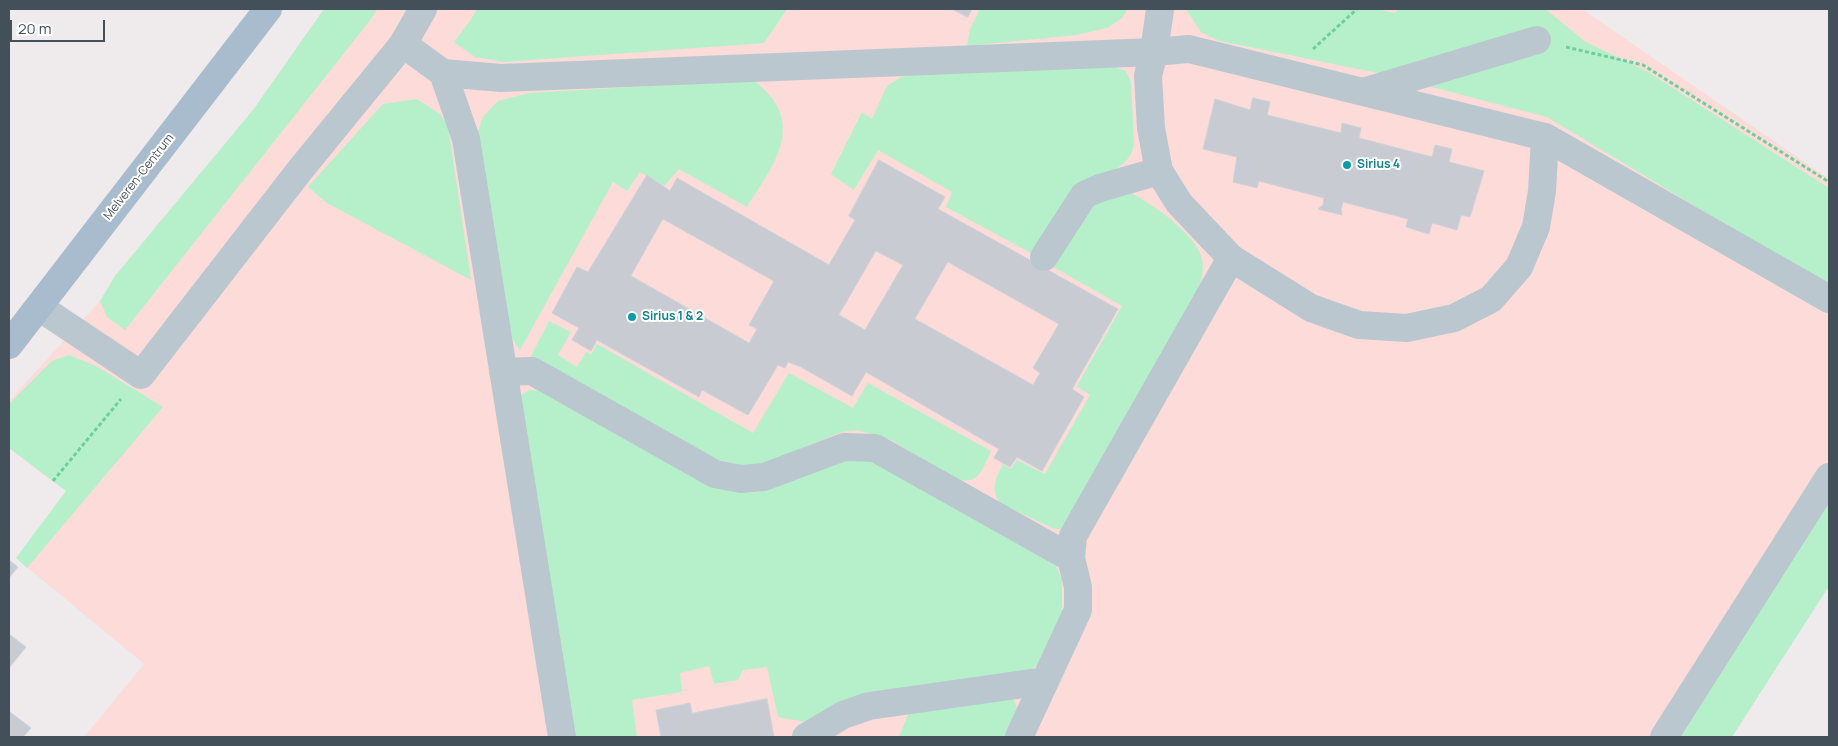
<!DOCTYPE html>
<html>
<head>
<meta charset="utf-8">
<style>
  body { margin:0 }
  #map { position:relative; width:1838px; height:746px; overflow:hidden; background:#efebec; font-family:Manrope,sans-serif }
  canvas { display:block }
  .frame { position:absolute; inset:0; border:10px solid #43505a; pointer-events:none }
  .scale { position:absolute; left:10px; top:20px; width:95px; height:22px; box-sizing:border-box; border:2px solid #43505a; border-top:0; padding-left:6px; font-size:15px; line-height:18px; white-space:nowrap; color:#43505a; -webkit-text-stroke:4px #fff; paint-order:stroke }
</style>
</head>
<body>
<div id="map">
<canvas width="1838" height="746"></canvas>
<div class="frame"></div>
<div class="scale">20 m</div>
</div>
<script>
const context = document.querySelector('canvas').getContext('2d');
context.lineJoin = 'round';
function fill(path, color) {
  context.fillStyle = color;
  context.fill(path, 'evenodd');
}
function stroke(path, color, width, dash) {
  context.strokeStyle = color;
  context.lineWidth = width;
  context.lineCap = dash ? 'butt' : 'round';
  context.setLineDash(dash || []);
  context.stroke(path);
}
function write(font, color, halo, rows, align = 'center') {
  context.font = font + ' Manrope,sans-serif';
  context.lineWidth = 4;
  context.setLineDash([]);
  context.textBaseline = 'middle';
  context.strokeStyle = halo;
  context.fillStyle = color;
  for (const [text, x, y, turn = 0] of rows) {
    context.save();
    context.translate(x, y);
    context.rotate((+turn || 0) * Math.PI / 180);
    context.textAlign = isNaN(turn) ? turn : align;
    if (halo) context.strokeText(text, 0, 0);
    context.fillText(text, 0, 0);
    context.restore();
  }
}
fill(new Path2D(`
  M324,9h1258l247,170v407l-97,151h-1648l60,-73 -128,-106 50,-67 -57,-43v-47l91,-100 15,-25 138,-166z`), '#fcdbd9');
fill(new Path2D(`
  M324,9h53l-6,10 -246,311 -18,-13 -7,-16 15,-25 138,-166z
  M477,9h310l-23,34 -260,19 -29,-5 -21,-15 16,-21z
  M980,9h148l-6,9 -15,10 -31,7 -109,11 3,-17z
  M1186,9h190l19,4 4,-4h146l41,33 62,30 181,116v99l-282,-170 -169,-44 -158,-32 -19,-9z
  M1112,66l14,5 5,11 3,62c-2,14 -11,21 -23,28l-78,82 -87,-47 6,-15 -74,-42 -24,40 -23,-16 31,-62 10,7 15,-33 14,-9 15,-4z
  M754,80c8,8 18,16 23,26 19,35 -13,73 -30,101l-68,-38 -15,17 -24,-14 -13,19 -14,-9 -93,168 -15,-22 -30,-187 8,-24 15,-16 31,-8z
  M417,99l23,15 8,12 23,154 -144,-77 -19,-16 75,-83z
  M1129,192c22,11 58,36 70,59 6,11 4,25 0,37l-138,241h-6l-54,-25c-11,-15 -6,-24 2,-40l8,5 6,-9 28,14 45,-79 -13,-9 45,-80 -72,-41 33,-58z
  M549,321l22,11 -13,23 19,12 9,-15 5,3 6,-11 156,89 36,-60 64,35 15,-25 123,68c-9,19 -11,33 -35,29l-65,-40 -34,-10 -15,2 -84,34 -16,1 -29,-9 -183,-100z
  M69,355l27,11 67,41 -136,161 -11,-10 50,-67 -57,-43v-44l43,-43z
  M529,390l13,1 197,102 18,-1 20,-6 65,-27 33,1 171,97 10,9 6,14v34l-14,34 -11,17 -17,12 -209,46 -33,-6 -11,-50 -24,3 -5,10 -24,4 -5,-18 -29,7 2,19 -50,8 5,37h-65l-52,-341z
  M1829,497v89l-97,151h-57z
  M1012,697c10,14 3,26 -4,40h-109l12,-30z`), '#b6f0cb');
const building = new Path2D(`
  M952,9h20l-4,8z
  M1253,98l17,4 -3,13 74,18 1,-10 19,5 -2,10 73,19 3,-12 17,4 -3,13 35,9 -14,46 -9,-2 -4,15 -25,-7 -3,11 -23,-7 2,-8 -65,-17 -2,7 1,6 -24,-6 5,-4 1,-7 -65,-17 -2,7 -24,-6 4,-25 -34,-8 12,-50 35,11z
  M879,160l66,37 -7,12 180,100 -46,80 12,8 -42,74 -25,-14 -7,10 -16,-9 5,-9 -133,-77 -14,24 -51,-29 -13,-5 -3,6 -7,-3 -30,50 -46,-25 -3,7 -102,-57 -6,11 -19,-11 7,-12 -27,-15 25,-46 11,5 59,-97 23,16 7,-13 152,87 26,-45 -6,-4zM663,219l111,62 -25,44 8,4 -8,14 -118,-67zM876,251l27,14 -38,65 -26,-15zM948,262l111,62 -26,44 7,5 -7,12 -118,-66z
  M9,560l9,7 -9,11z
  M9,634l17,13 -17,21z
  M767,699l7,38h-113l-5,-27 34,-7 2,10z
  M10,712l21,16 -8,9h-14v-23z`);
fill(building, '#c8cbd1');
stroke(building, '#cfd2d8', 1);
stroke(new Path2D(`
  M1566,47l77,18 186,117
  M1313,49l44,-40
  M53,481l68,-82`), '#6dd09c', 3, [4, 2.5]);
stroke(new Path2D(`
  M1160,9l-6,43 -6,24 3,52 8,43 20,32 52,55 80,50 48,17 48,3 47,-10 37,-19 28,-32 17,-40 6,-36 3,-54
  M403,44l40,29 58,5 653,-26 35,-3 356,88 284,162
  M443,73l23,66 96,598
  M1363,92l174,-52
  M1044,257l40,-62 16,-7 59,-17
  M39,307l102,68 159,-205 103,-126 20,-35
  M503,372l29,-1 183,103 26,5 23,-2 80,-30 31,1 196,110
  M806,737l37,-22 26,-9 176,-25
  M1019,737l59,-127v-23l-7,-29 2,-22 158,-278
  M1664,737l165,-260`), '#bbc7cf', 28);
stroke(new Path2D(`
  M9,345l259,-336`), '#a9bccd', 28);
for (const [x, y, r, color] of [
  [1347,165,5,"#0f9aa8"],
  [632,317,5,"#0f9aa8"]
]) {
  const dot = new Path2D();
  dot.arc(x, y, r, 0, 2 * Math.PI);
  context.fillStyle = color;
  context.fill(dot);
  stroke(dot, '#fff', 2);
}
write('bold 12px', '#0d838f', '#fff', [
  ["Sirius 4",1357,165],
  ["Sirius 1 & 2",642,317]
], 'left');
write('12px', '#43505a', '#fff', [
  ["Melveren-Centrum",139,177,-52]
]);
</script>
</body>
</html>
